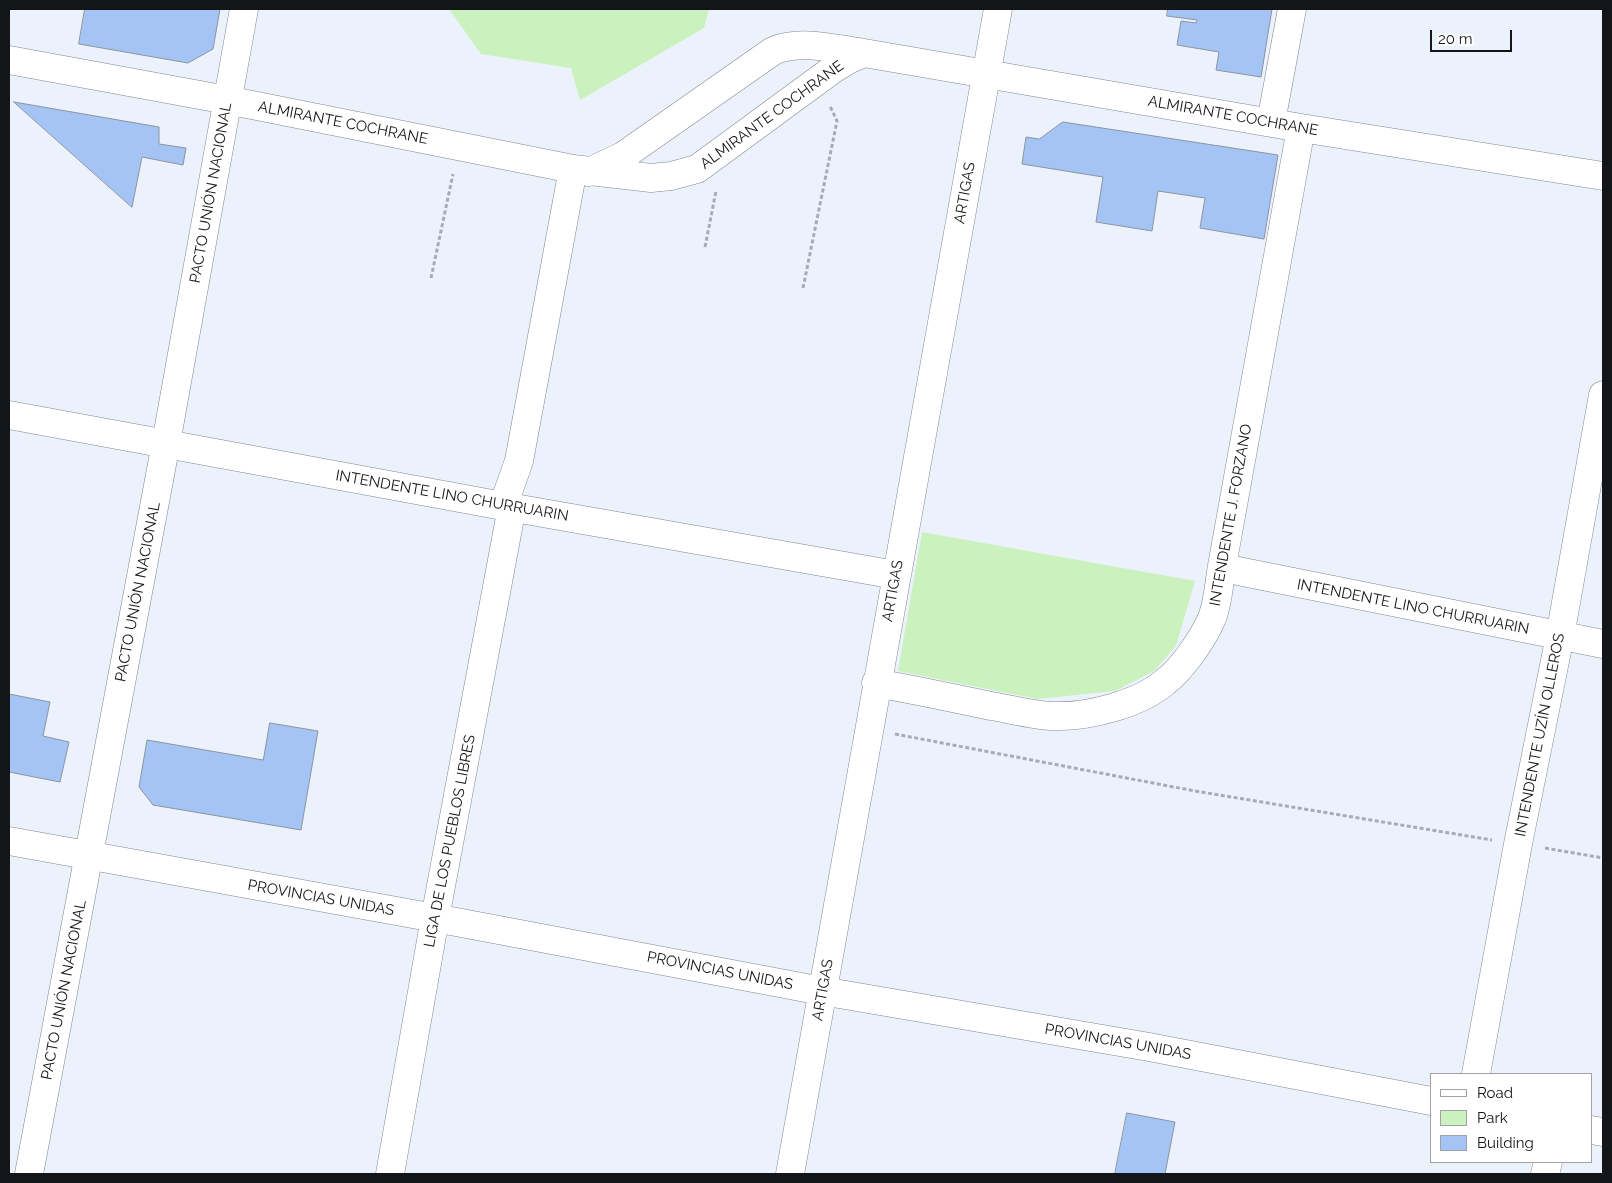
<!DOCTYPE html>
<html>
<head>
<meta charset="utf-8">
<style>
  body { margin:0 }
  #map { position:relative; width:1612px; height:1183px; overflow:hidden; background:#ecf2fc; font-family:Raleway,sans-serif }
  canvas { display:block }
  .frame { position:absolute; inset:0; border:10px solid #131518; pointer-events:none }
  .legend { position:absolute; left:1430px; top:1073px; width:162px; height:90px; box-sizing:border-box; background:#fff; border:1px solid #a1a1a3; margin:0; padding:6px 9px; list-style:none; font-size:15px; color:#131518 }
  .legend li { display:flex; align-items:center; gap:10px; height:25px }
  .legend b { width:25px; border:1px solid #a1a1a3 }
  .scale { position:absolute; left:1430px; top:30px; width:82px; height:22px; box-sizing:border-box; border:2px solid #131518; border-top:0; padding-left:6px; font-size:15px; line-height:18px; white-space:nowrap; color:#131518; -webkit-text-stroke:4px #fff; paint-order:stroke }
</style>
</head>
<body>
<div id="map">
<canvas width="1612" height="1183"></canvas>
<div class="frame"></div>
<ul class="legend">
<li><b style="height:6px;background:#fff"></b>Road</li>
<li><b style="height:14px;background:#cbf1be"></b>Park</li>
<li><b style="height:14px;background:#a4c4f6"></b>Building</li>
</ul>
<div class="scale">20 m</div>
</div>
<script>
const context = document.querySelector('canvas').getContext('2d');
context.lineJoin = 'round';
function fill(path, color) {
  context.fillStyle = color;
  context.fill(path, 'evenodd');
}
function stroke(path, color, width, dash) {
  context.strokeStyle = color;
  context.lineWidth = width;
  context.lineCap = dash ? 'butt' : 'round';
  context.setLineDash(dash || []);
  context.stroke(path);
}
function write(font, color, halo, rows, align = 'center') {
  context.font = font + ' Raleway,sans-serif';
  context.lineWidth = 4.5;
  context.setLineDash([]);
  context.textBaseline = 'middle';
  context.strokeStyle = halo;
  context.fillStyle = color;
  for (const [text, x, y, turn = 0] of rows) {
    context.save();
    context.translate(x, y);
    context.rotate((+turn || 0) * Math.PI / 180);
    context.textAlign = isNaN(turn) ? turn : align;
    if (halo) context.strokeText(text, 0, 0);
    context.fillText(text, 0, 0);
    context.restore();
  }
}
fill(new Path2D(`
  M449,9h260l-5,19 -124,72 -9,-32 -90,-14z
  M922,532l273,49 -19,65 -22,25 -39,20 -78,8 -139,-28z`), '#cbf1be');
const building = new Path2D(`
  M85,9h135l-7,40 -25,14 -109,-19z
  M1168,9h104l-11,68 -45,-7 3,-18 -42,-7 4,-24 15,2 1,-3 -30,-4z
  M14,102l145,25v17l27,4 -3,17 -41,-8 -10,50z
  M1063,122l215,33 -14,84 -64,-11 5,-30 -47,-7 -6,40 -56,-9 7,-45 -81,-13 4,-27 13,2z
  M9,694l41,8 -7,34 26,6 -9,40 -51,-10z
  M270,723l48,8 -17,99 -148,-25 -14,-18 8,-47 116,20z
  M1127,1113l48,9 -10,52h-50z`);
fill(building, '#a4c4f6');
stroke(building, '#8d939c', 1);
const minor = new Path2D(`
  M9,60l218,40 346,69 78,9 20,-2 26,-7 135,-99 16,-10 16,-7
  M1271,122l21,-113
  M589,172l34,-16 150,-105c28,-12 62,-2 91,2l437,75 302,48
  M9,415l494,91 393,69
  M503,506l16,-45 54,-292
  M1222,566l16,5 365,73
  M876,683c39,7 77,15 115,23 19,3 45,10 64,10 34,1 84,-12 110,-34 18,-14 38,-43 47,-64 6,-15 7,-35 10,-52l79,-438
  M9,841l426,77 387,73 327,56 282,54
  M1476,1074l42,-230 42,-208 43,-241
  M1591,1130l12,2
  M29,1174l137,-731 78,-434
  M390,1174l45,-256 77,-411
  M790,1174l208,-1165
  M1545,1174l3,-12`);
stroke(minor, '#818790', 29);
stroke(new Path2D(`
  M705,247l11,-56
  M431,278l22,-104
  M803,288l34,-167 -7,-15
  M895,734l300,57 297,49
  M1545,848l58,10`), '#a7acb4', 3, [4, 2.5]);
stroke(minor, '#fff', 28);
write('15px', '#131518', '#fff', [
  ["ALMIRANTE COCHRANE",772,115,-36],
  ["ALMIRANTE COCHRANE",1233,116,10],
  ["ALMIRANTE COCHRANE",343,123,11],
  ["PACTO UNIÓN NACIONAL",211,193,-80],
  ["ARTIGAS",965,193,-80],
  ["INTENDENTE LINO CHURRUARIN",452,496,10],
  ["INTENDENTE J. FORZANO",1231,515,-80],
  ["ARTIGAS",893,591,-80],
  ["PACTO UNIÓN NACIONAL",138,592,-79],
  ["INTENDENTE LINO CHURRUARIN",1413,607,11],
  ["INTENDENTE UZÍN OLLEROS",1540,735,-79],
  ["LIGA DE LOS PUEBLOS LIBRES",450,841,-79],
  ["PROVINCIAS UNIDAS",321,898,10],
  ["PROVINCIAS UNIDAS",720,971,11],
  ["PACTO UNIÓN NACIONAL",64,990,-79],
  ["ARTIGAS",823,990,-80],
  ["PROVINCIAS UNIDAS",1118,1042,10]
]);
</script>
</body>
</html>
